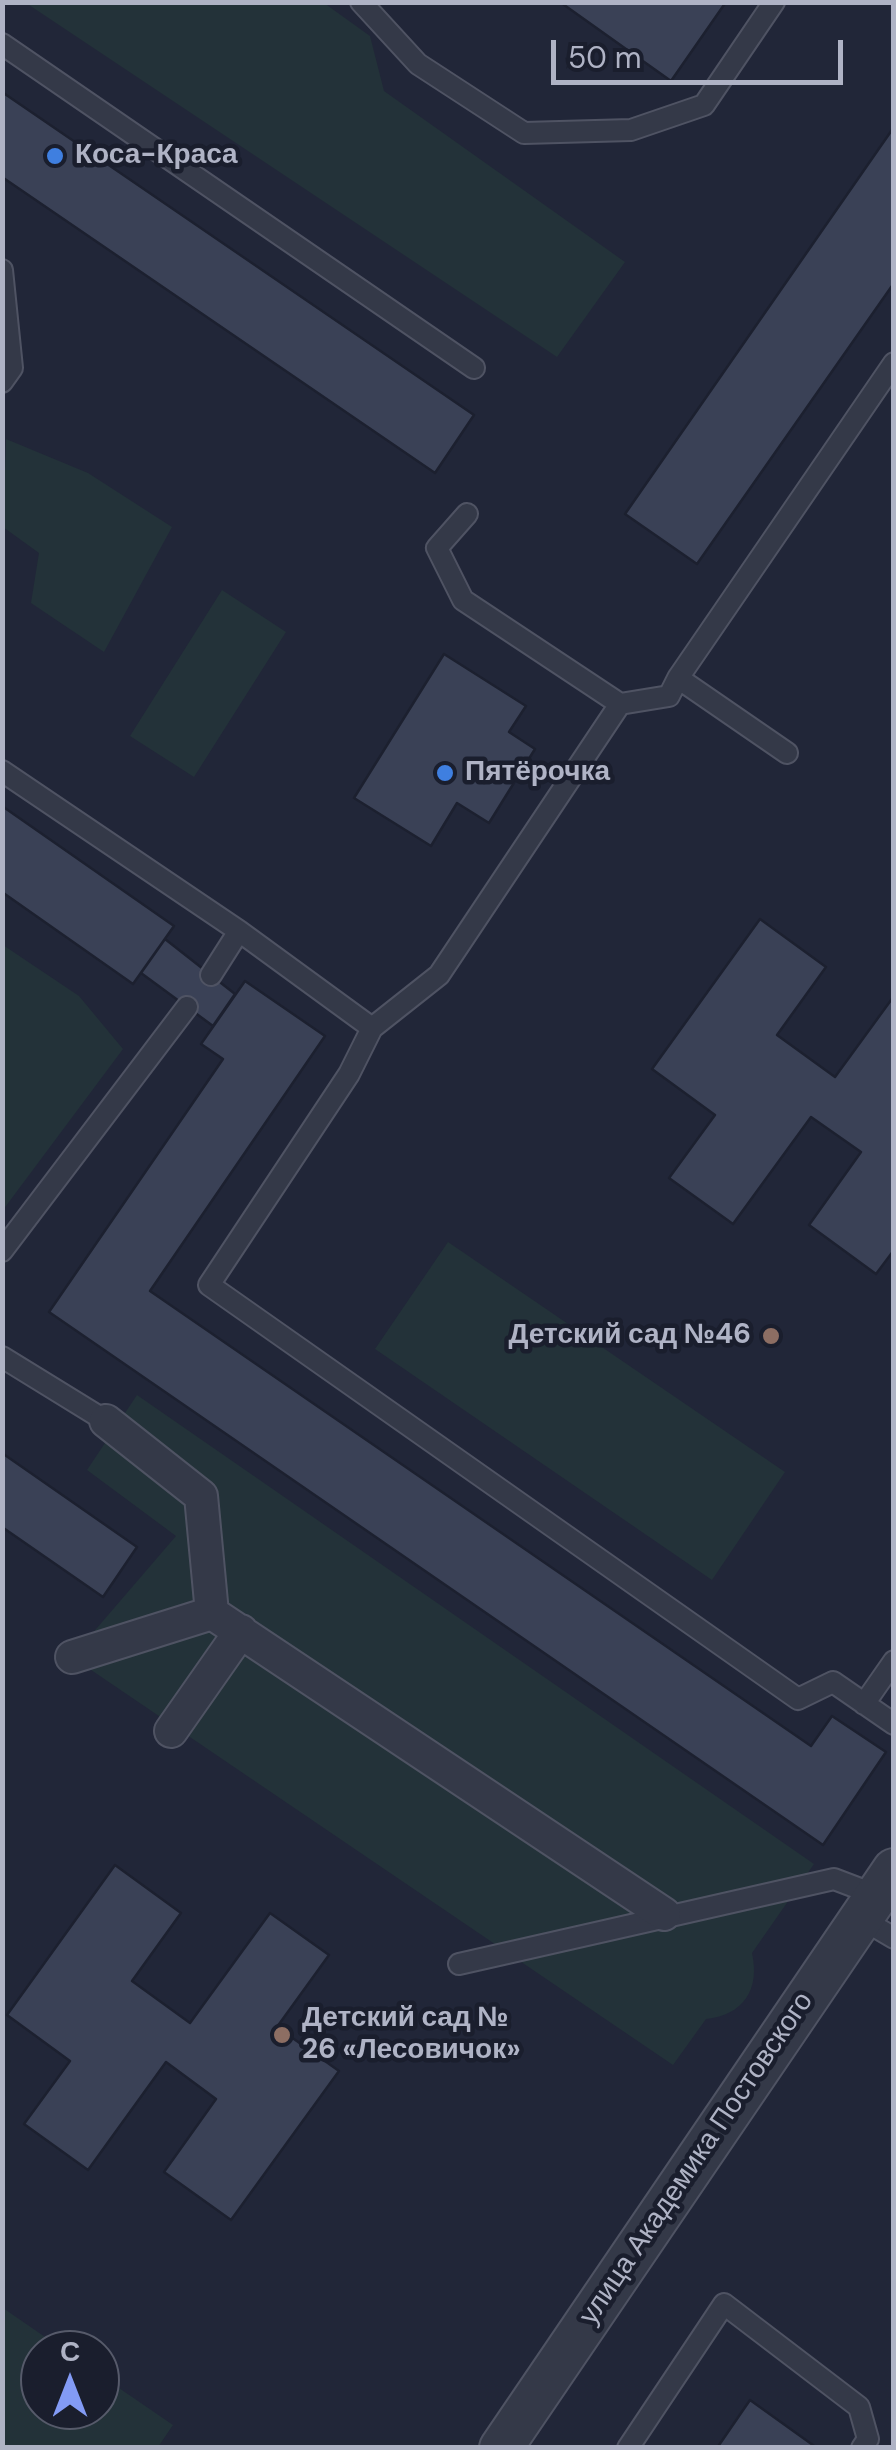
<!DOCTYPE html>
<html>
<head>
<meta charset="utf-8">
<style>
  body { margin:0 }
  #map { position:relative; width:896px; height:2450px; overflow:hidden; background:#212638; font-family:"DM Sans",sans-serif }
  canvas { display:block }
  .frame { position:absolute; inset:0; border:5px solid #afb3c5; pointer-events:none }
  .north { position:absolute; left:20px; top:2330px; width:100px; height:100px; box-sizing:border-box; background:#1a1e2d; border:2px solid #565a6a; border-radius:50%; rotate:0deg; font-size:28px; font-weight:700; line-height:40px; text-align:center; color:#afb3c5 }
  .north::after { content:''; display:block; margin:auto; width:35px; height:45px; background:#839bf5; clip-path:polygon(50% 0,100% 100%,50% 72%,0 100%) }
  .scale { position:absolute; left:551px; top:40px; width:292px; height:45px; box-sizing:border-box; border:5px solid #afb3c5; border-top:0; padding-left:12px; font-size:30px; line-height:35px; white-space:nowrap; color:#afb3c5; -webkit-text-stroke:8px #1a1e2d; paint-order:stroke }
</style>
</head>
<body>
<div id="map">
<canvas width="896" height="2450"></canvas>
<div class="frame"></div>
<div class="north">С</div>
<div class="scale">50 m</div>
</div>
<script>
const context = document.querySelector('canvas').getContext('2d');
context.lineJoin = 'round';
function fill(path, color) {
  context.fillStyle = color;
  context.fill(path, 'evenodd');
}
function stroke(path, color, width, dash) {
  context.strokeStyle = color;
  context.lineWidth = width;
  context.lineCap = dash ? 'butt' : 'round';
  context.setLineDash(dash || []);
  context.stroke(path);
}
function write(font, color, halo, rows, align = 'center') {
  context.font = font + ' "DM Sans",sans-serif';
  context.lineWidth = 9;
  context.setLineDash([]);
  context.textBaseline = 'middle';
  context.strokeStyle = halo;
  context.fillStyle = color;
  for (const [text, x, y, turn = 0] of rows) {
    context.save();
    context.translate(x, y);
    context.rotate((+turn || 0) * Math.PI / 180);
    context.textAlign = isNaN(turn) ? turn : align;
    if (halo) context.strokeText(text, 0, 0);
    context.fillText(text, 0, 0);
    context.restore();
  }
}
fill(new Path2D(`
  M26,3h298l46,33 14,55 241,171 -68,95z
  M6,439l82,34 84,54 -68,125 -73,-49 8,-50 -36,-26z
  M222,590l64,42 -92,145 -64,-41z
  M3,945l76,51 44,53 -120,161z
  M448,1242l337,230 -73,108 -337,-231z
  M137,1395l677,469 -62,89c8,36 -8,62 -46,66l-33,46 -601,-408 104,-121 -89,-66z
  M3,2308l61,42h-24v60h60v-35l73,50 -15,22h-155z`), '#233239');
const building = new Path2D(`
  M560,2h166l-55,79z
  M2,92l472,323 -39,58 -433,-296z
  M894,127v156l-197,281 -72,-50z
  M444,654l82,52 -17,26 26,17 -46,74 -32,-20 -26,43 -77,-48z
  M2,806l172,120 -41,58 -131,-92z
  M760,919l66,48 -49,68 58,42 59,-81v254l-18,24 -67,-49 52,-73 -50,-35 -78,107 -64,-46 46,-63 -63,-46z
  M165,939l70,55 -22,32 -72,-53z
  M245,981l80,55 -175,255 661,455 21,-30 54,36 -63,93 -774,-533 174,-253 -22,-15z
  M2,1453l135,94 -34,50 -101,-70z
  M115,1865l66,48 -49,68 58,42 80,-110 59,42 -52,72 62,44 -108,149 -67,-48 52,-73 -50,-37 -78,108 -64,-46 46,-63 -63,-46z
  M750,2400l67,48h-100z`);
fill(building, '#3a4156');
stroke(building, '#1c202f', 2.5);
const service = new Path2D(`
  M361,2l57,62 106,69 107,-3 73,-25 70,-103
  M2,44l472,324
  M2,270l10,98 -10,14
  M467,514l-30,34 26,52 157,104 49,-8 9,-18
  M787,753l-109,-75 216,-315
  M2,771l237,160 133,97 -23,46 -140,211 589,414 35,-17 61,42
  M211,975l28,-44
  M372,1028l67,-53 181,-271
  M2,1251l185,-244
  M2,1357l104,64
  M864,1704l30,-43
  M860,1918l34,20
  M459,1964l375,-85 42,16
  M628,2448l96,-144 135,103 9,32 -6,9`);
const pedestrian = new Path2D(`
  M106,1421l95,75 11,117 452,301
  M72,1657l140,-44
  M171,1731l70,-100`);
const minor = new Path2D(`
  M501,2448l393,-578`);
stroke(service, '#4f5363', 24);
stroke(pedestrian, '#4f5363', 36);
stroke(minor, '#4f5363', 46);
stroke(service, '#343948', 20);
stroke(pedestrian, '#343948', 32);
stroke(minor, '#343948', 42);
for (const [x, y, r, color] of [
  [55,156,10,"#3f7fe0"],
  [445,773,10,"#3f7fe0"],
  [771,1336,10,"#8d6e63"],
  [282,2035,10,"#8d6e63"]
]) {
  const dot = new Path2D();
  dot.arc(x, y, r, 0, 2 * Math.PI);
  context.fillStyle = color;
  context.fill(dot);
  stroke(dot, '#1a1e2d', 4);
}
write('bold 28px', '#afb3c5', '#1a1e2d', [
  ["Коса-Краса",75,156],
  ["Пятёрочка",465,773],
  ["Детский сад №46",751,1336,"right"],
  ["Детский сад №",302,2019],
  ["26 «Лесовичок»",302,2051]
], 'left');
write('28px', '#afb3c5', '#1a1e2d', [
  ["улица Академика Постовского",697,2159,-56]
]);
</script>
</body>
</html>
